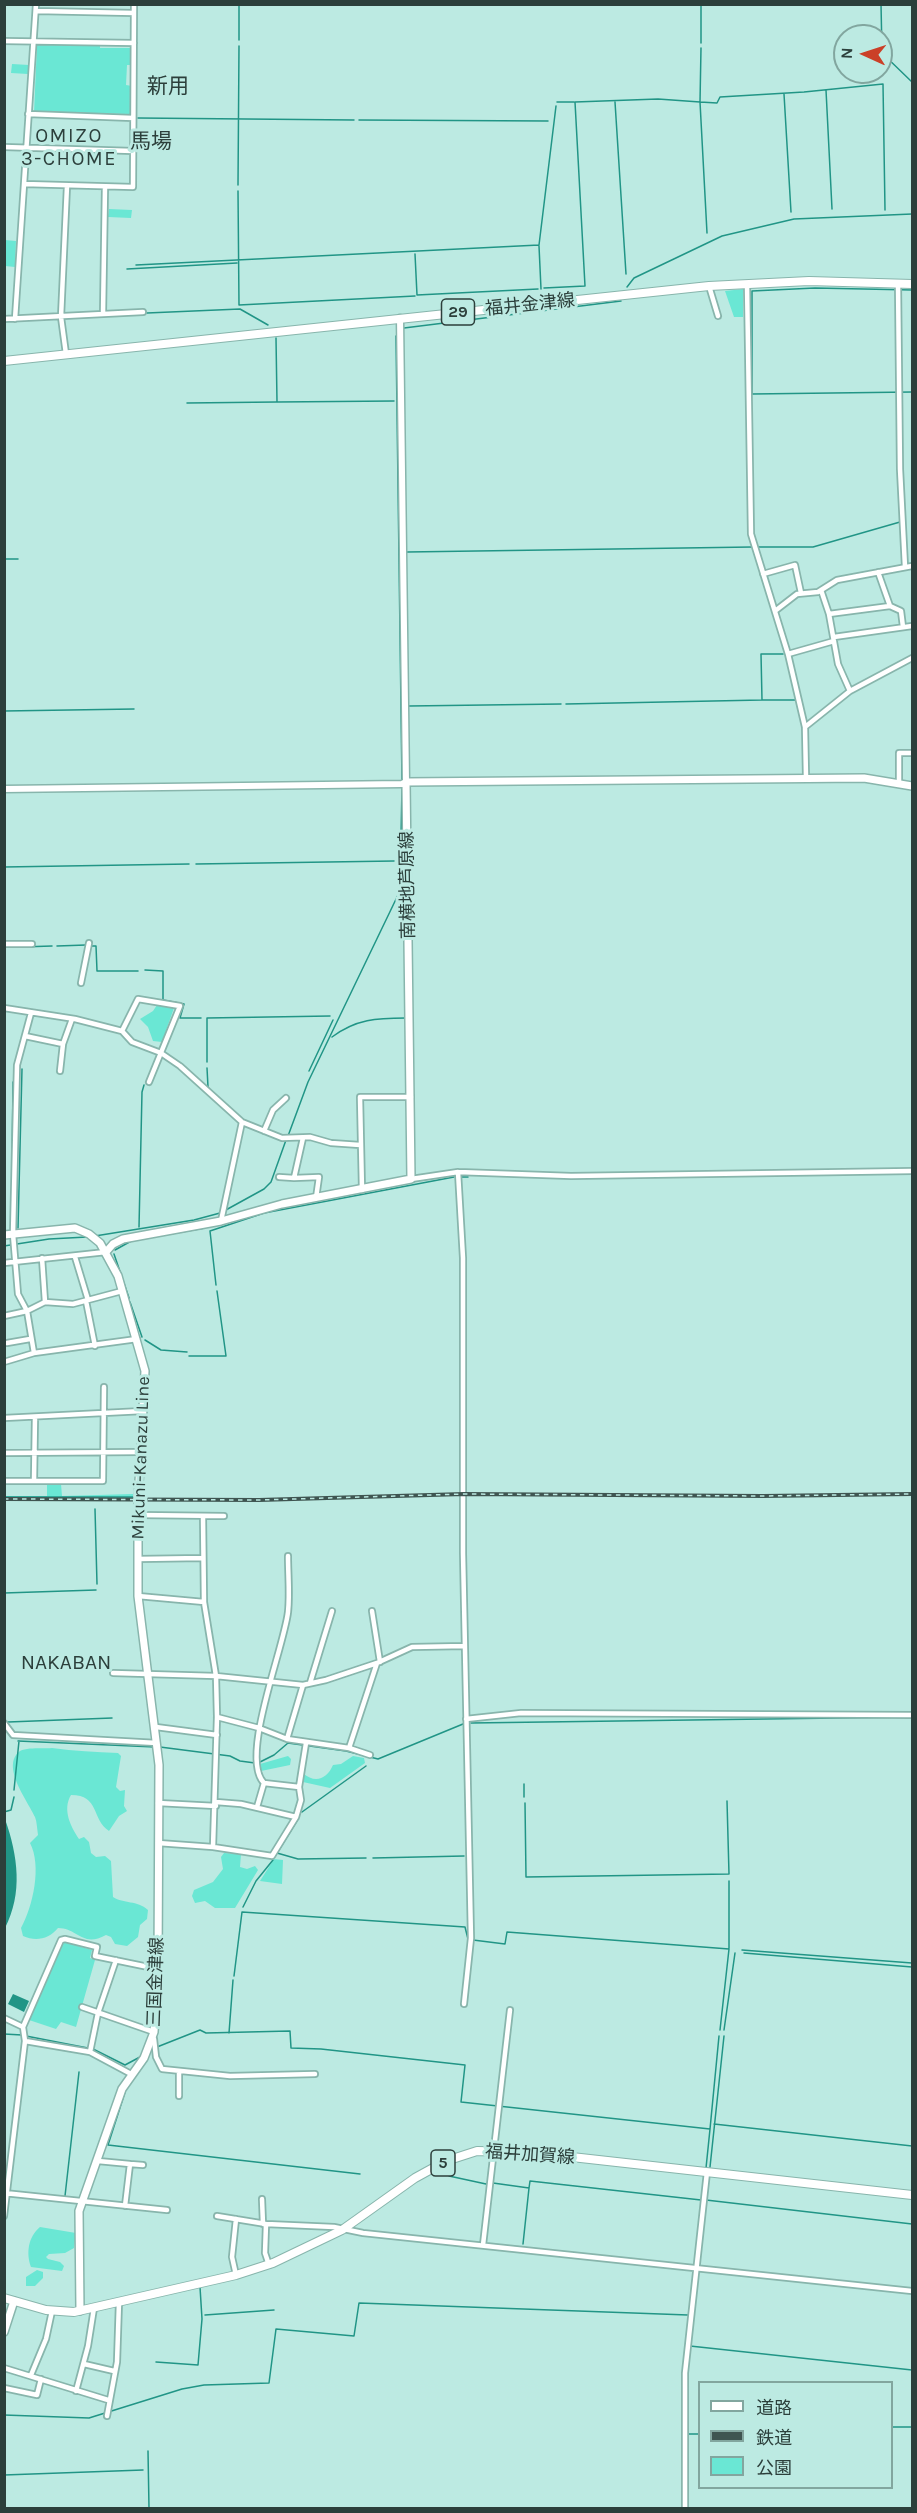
<!DOCTYPE html>
<html>
<head>
<meta charset="utf-8">
<style>
  body { margin:0 }
  #map { position:relative; width:917px; height:2513px; overflow:hidden; background:#bceae2; font-family:Karla,"Noto Sans JP",sans-serif }
  canvas { display:block }
  .frame { position:absolute; inset:0; border:6px solid #2c3f3b; pointer-events:none }
  .legend { position:absolute; left:698px; top:2381px; width:195px; height:108px; box-sizing:border-box; background:#bceae2; border:2px solid #82a69f; margin:0; padding:8px 10px; list-style:none; font-size:18px; color:#2c3f3b }
  .legend li { display:flex; align-items:center; gap:12px; height:30px }
  .legend b { width:30px; border:2px solid #82a69f }
  .north { position:absolute; left:833px; top:24px; width:60px; height:60px; box-sizing:border-box; background:#bceae2; border:2px solid #82a69f; border-radius:50%; rotate:273deg; font-size:16px; font-weight:700; line-height:24px; text-align:center; color:#2c3f3b }
  .north::after { content:''; display:block; margin:auto; width:21px; height:27px; background:#cb4028; clip-path:polygon(50% 0,100% 100%,50% 72%,0 100%) }
</style>
</head>
<body>
<div id="map">
<canvas width="917" height="2513"></canvas>
<div class="frame"></div>
<ul class="legend">
<li><b style="height:8px;background:#fff"></b>道路</li>
<li><b style="height:8px;background:#3f5551"></b>鉄道</li>
<li><b style="height:16px;background:#6ae7d4"></b>公園</li>
</ul>
<div class="north">N</div>
</div>
<script>
const context = document.querySelector('canvas').getContext('2d');
context.lineJoin = 'round';
function fill(path, color) {
  context.fillStyle = color;
  context.fill(path, 'evenodd');
}
function stroke(path, color, width, dash) {
  context.strokeStyle = color;
  context.lineWidth = width;
  context.lineCap = dash ? 'butt' : 'round';
  context.setLineDash(dash || []);
  context.stroke(path);
}
function write(font, color, halo, rows, align = 'center') {
  context.font = font + ' Karla,"Noto Sans JP",sans-serif';
  context.lineWidth = 6;
  context.setLineDash([]);
  context.textBaseline = 'middle';
  context.strokeStyle = halo;
  context.fillStyle = color;
  for (const [text, x, y, turn = 0] of rows) {
    context.save();
    context.translate(x, y);
    context.rotate((+turn || 0) * Math.PI / 180);
    context.textAlign = isNaN(turn) ? turn : align;
    if (halo) context.strokeText(text, 0, 0);
    context.fillText(text, 0, 0);
    context.restore();
  }
}
fill(new Path2D(`
  M39,43l61,1v4h32v17h-5l-1,20 6,1 -1,28 -97,-1 3,-68z
  M12,64l17,1 -1,9 -17,-1z
  M109,209l23,1 -1,8 -23,-1z
  M5,240l11,1 -1,26 -10,-1z
  M743,289v28h-9l-9,-26z
  M157,1005l17,3 -12,34 -9,-1 -5,-14 -8,-8 13,-8z
  M47,1484h14l1,12 71,-2v5l-128,2v-5h42z
  M52,1748c22,3 44,4 66,5l3,3 -5,31 4,4 5,-1 -1,16 3,5 -8,5 -10,15c-18,-12 -9,-36 -38,-36 -9,15 0,32 8,44l5,-2 5,5 2,11 5,4 9,-1 6,5 2,36c11,7 24,3 35,13l-1,9 -7,6 -2,12 -11,9 -12,-2 -4,-7 -5,-2c-24,13 -28,-7 -48,-7 -9,11 -22,14 -35,8l-2,-8c12,-22 21,-62 9,-85l8,-8c-1,-6 -1,-13 -3,-18 -7,-16 -35,-51 -15,-66 8,-4 23,-2 32,-3z
  M288,1756l3,3 -1,6 -29,6 -1,-7z
  M353,1756l11,2 1,5 -35,25 -27,-6v-9c12,11 24,6 30,-8l8,-1z
  M224,1853l17,1 -1,13 7,2 8,-3 3,4 -23,38h-20l-10,-7 -10,2 -3,-7 2,-6 19,-8 10,-13 -2,-12z
  M274,1859l9,1 -1,24 -22,-3z
  M64,1942l28,8 -2,8 5,2 -19,67 -15,-5 -5,7 -27,-9z
  M40,2227l36,6 -2,15 -9,5 -16,1 -3,3 2,2 12,3 4,4 -2,5 -31,-4c-5,-14 -3,-30 9,-40z
  M37,2270l6,2v6l-8,8h-9v-9z`), '#6ae7d4');
fill(new Path2D(`
  M5,1819c13,37 18,74 0,109z
  M13,1994l16,7 -5,11 -16,-8z`), '#219586');
stroke(new Path2D(`
  M881,4l1,49 30,29
  M239,40v-36
  M701,43v-39
  M826,90l6,119
  M784,94l7,118
  M557,102h17
  M615,102l11,172
  M138,118l216,2
  M359,120l189,1
  M238,185l1,-139
  M238,191l1,114 176,-9
  M707,233l-7,-131 17,1 3,-6 84,-5 79,-8 2,126
  M539,246l2,43
  M415,254l2,41 121,-6
  M136,265l403,-20 17,-139
  M127,269l110,-6
  M627,287l7,-9 88,-42 72,-17 118,-5
  M544,288l41,-2 -10,-184 83,-3 42,3 1,-54
  M912,290l-97,-2 -63,3v103l160,-2
  M541,293l1,3
  M147,313l93,-4 28,16
  M404,328l217,-27
  M396,336l6,446
  M276,338l1,64 117,-1
  M187,403l89,-1
  M757,547h56l87,-25
  M407,552l345,-5
  M4,559h14
  M783,654h-22l1,46h33
  M566,704l196,-4
  M409,706l152,-2
  M4,711l130,-2
  M196,864l198,-3
  M4,867l185,-3
  M57,946l29,-1
  M91,946h5l1,25h41
  M21,947l31,-1
  M145,970l18,1v29l21,4 -4,14h21
  M332,1037c24,-18 45,-19 74,-19
  M207,1062v-44l123,-2
  M207,1068l1,19
  M309,1071l24,-51
  M288,1136l20,-54 90,-187 2,-8 2,-100
  M12,1167l1,-85
  M462,1177h6
  M224,1211l40,-22 7,-7 15,-42
  M139,1227l3,-135 2,-7
  M18,1228l4,-159
  M95,1236l99,-16 26,-7
  M141,1239l64,-11
  M4,1246l45,-7 38,-2
  M115,1250l18,-10
  M114,1254l15,44
  M216,1285l-6,-54 54,-18 190,-36
  M130,1302l12,35
  M145,1340l16,10 26,2
  M189,1356h37l-9,-65
  M4,1497h129
  M95,1509l2,75
  M4,1593l92,-3
  M8,1722l104,-4
  M471,1723l441,-6
  M4,1728l1,1
  M18,1741l137,6
  M160,1747l70,9 10,5 15,2
  M260,1762l14,-7 14,-12 58,8 32,8 85,-35
  M14,1790l5,-49
  M524,1797v-13
  M525,1803l1,74 203,-3 -2,-73
  M4,1812l7,-2 3,-13
  M302,1812l64,-46
  M298,1819l-21,34 21,6 68,-1
  M373,1858l91,-2
  M243,1907l13,-26 17,-21
  M473,1940l32,4 2,-12 222,17 -9,81
  M729,1948v-67
  M742,1950l170,13
  M744,1953l168,14
  M234,1976l8,-64 223,15 3,12
  M724,2030l11,-77
  M229,2033l4,-53
  M4,2034l18,1
  M26,2036l67,13 32,16 15,-8
  M157,2047l43,-17 6,3 84,-2 1,17 30,1 144,16 -4,37 249,27 -4,39
  M125,2092l-17,53 252,29
  M714,2124l198,22
  M710,2129l9,-93
  M710,2167l14,-131
  M449,2176l37,8
  M493,2183l36,5 1,-7 171,19
  M65,2196l14,-124
  M706,2200l206,24
  M523,2244l6,-56
  M205,2315l69,-5
  M690,2346l222,24
  M156,2362l42,3 4,-46 -2,-32
  M4,2415l85,3 93,-29 22,-4 65,-2 7,-54 78,7 5,-33 329,12
  M892,2427h20
  M686,2434h14
  M148,2451l1,57
  M4,2475l139,-5
  M687,2478l1,25`), '#219586', 1.5);
const minor = new Path2D(`
  M36,11l98,2
  M4,41l130,2
  M28,114l105,4
  M4,147l129,4
  M24,184l109,3 1,-183
  M898,283l2,186 5,98
  M747,284l4,250 37,120 17,73 1,50
  M709,286l9,30
  M103,314l2,-127
  M4,319l139,-7
  M15,319l21,-315
  M66,354l-5,-37 6,-131
  M878,572l12,34 11,5 2,16
  M763,574l32,-9 6,28
  M821,590l8,24 9,50 12,27
  M775,611l22,-17 21,-2 19,-12 75,-14
  M829,614l61,-8
  M834,637l78,-11
  M788,654l46,-13
  M805,727l45,-36 62,-33
  M899,784v-31h13
  M4,944h28
  M81,983l8,-40
  M4,1008l71,11 47,12 10,11 29,11 19,13 62,56 40,16 28,-1 21,6 29,2
  M31,1013l-14,52 -4,169 5,60 9,17 7,42
  M122,1031l16,-32 42,7 -31,76
  M25,1036l38,8 9,-25
  M60,1071l3,-27
  M264,1131l9,-21 13,-12
  M458,1172l5,86v295l8,385 -7,66
  M279,1177l15,1 9,-40
  M294,1178l25,-1 -3,21
  M411,1179l47,-7 113,4 341,-5
  M362,1190l-2,-93h51
  M221,1221l21,-99
  M75,1257l13,43
  M42,1258l3,44
  M4,1263l102,-11
  M86,1301l9,45
  M4,1316l23,-5 18,-9 28,2 49,-13
  M7,1343l23,-4
  M4,1362l30,-9 103,-14
  M4,1418l139,-7
  M4,1453l136,-1
  M4,1481h99l1,-94
  M34,1481l1,-64
  M138,1515l86,1
  M203,1516l1,86 12,74 1,41 -4,130
  M288,1556c0,19 2,38 0,56 -4,36 -49,146 -24,171l35,4
  M138,1559l65,-1
  M138,1596l66,6
  M372,1611l8,51
  M113,1673l103,3 87,9 23,-5 51,-17 35,-16 53,-1
  M310,1683l22,-72
  M217,1717l42,11 28,11 62,9 21,7
  M466,1719l55,-6 391,2
  M4,1723l9,12 144,8
  M156,1727l61,8
  M287,1739l16,-54
  M349,1748l28,-85
  M216,1802l25,2 55,13
  M158,1803l58,3
  M257,1807l7,-24
  M158,1843l55,4 59,9 24,-39 5,-17 -2,-13 7,-44
  M82,2007l72,25
  M4,2018l19,9 2,14
  M23,2027l38,-87 4,-1 32,8 -2,9 63,13
  M154,2039l2,18 6,12 68,7 85,-2
  M90,2052l8,-39 18,-53
  M179,2071v25
  M98,2161l32,3 -5,42
  M130,2164l13,1
  M4,2193l163,17
  M262,2199l1,25
  M4,2216l21,-175 65,11 41,22
  M217,2216l49,8 68,3 29,6 549,58
  M266,2224l-1,29 4,12
  M483,2245l27,-235
  M236,2275l-4,-18 4,-38
  M84,2364l30,7
  M4,2368l104,32
  M31,2375l15,-36 6,-28
  M4,2388l33,7 4,-16
  M76,2391l12,-45 6,-38
  M107,2416l10,-54 2,-60
  M685,2508v-135l22,-201`);
const tertiary = new Path2D(`
  M4,789l398,-5 4,-2 -6,-464`);
const secondary = new Path2D(`
  M4,1235l71,-7 14,6 11,9 18,33 27,95 -7,130v95l21,169 -1,200 -4,67 -10,26 -22,31 -43,122 1,100
  M106,1252l7,-8 10,-5 98,-18 61,-17 129,-25 -5,-397 458,-4 48,8
  M4,2332l10,-31`);
const primary = new Path2D(`
  M4,361l705,-75 100,-5 103,3
  M4,2298l42,12 28,2 162,-37 37,-12 69,-33 73,-52 31,-17 31,-10 50,1 385,43`);
stroke(minor, '#88b5ac', 8);
stroke(tertiary, '#88b5ac', 9);
stroke(secondary, '#88b5ac', 10);
stroke(primary, '#88b5ac', 10);
stroke(minor, '#fff', 4.5);
stroke(tertiary, '#fff', 6);
stroke(secondary, '#fff', 7);
stroke(primary, '#fff', 8);
const rail = new Path2D(`
  M4,1499l255,1 205,-6 299,2 149,-2`);
stroke(rail, '#3f5551', 4);
stroke(rail, '#bceae2', 1.5, [4.5]);
for (const [x, y, w] of [
  [458,312,33],
  [443,2163,24]
]) {
  const box = new Path2D();
  box.roundRect(x - w / 2, y - 13, w, 26, 4.5);
  context.fillStyle = '#bceae2';
  context.fill(box);
  stroke(box, '#2c3f3b', 1.5);
}
write('bold 16px', '#2c3f3b', null, [
  ["29",458,312],
  ["5",443,2163]
]);
write('18px', '#2c3f3b', '#bceae2', [
  ["福井金津線",530,305,-6],
  ["南横地芦原線",408,885,-91],
  ["Mikuni-Kanazu Line",141,1458,-88],
  ["三国金津線",156,1982,-88],
  ["福井加賀線",530,2155,4]
]);
context.letterSpacing = '1.5px';
write('20px', '#2c3f3b', '#bceae2', [
  ["OMIZO",69,136],
  ["3-CHOME",69,159]
]);
context.letterSpacing = '0px';
write('21px', '#2c3f3b', '#bceae2', [
  ["新用",168,87],
  ["馬場",151,142],
  ["NAKABAN",66,1663]
]);
</script>
</body>
</html>
